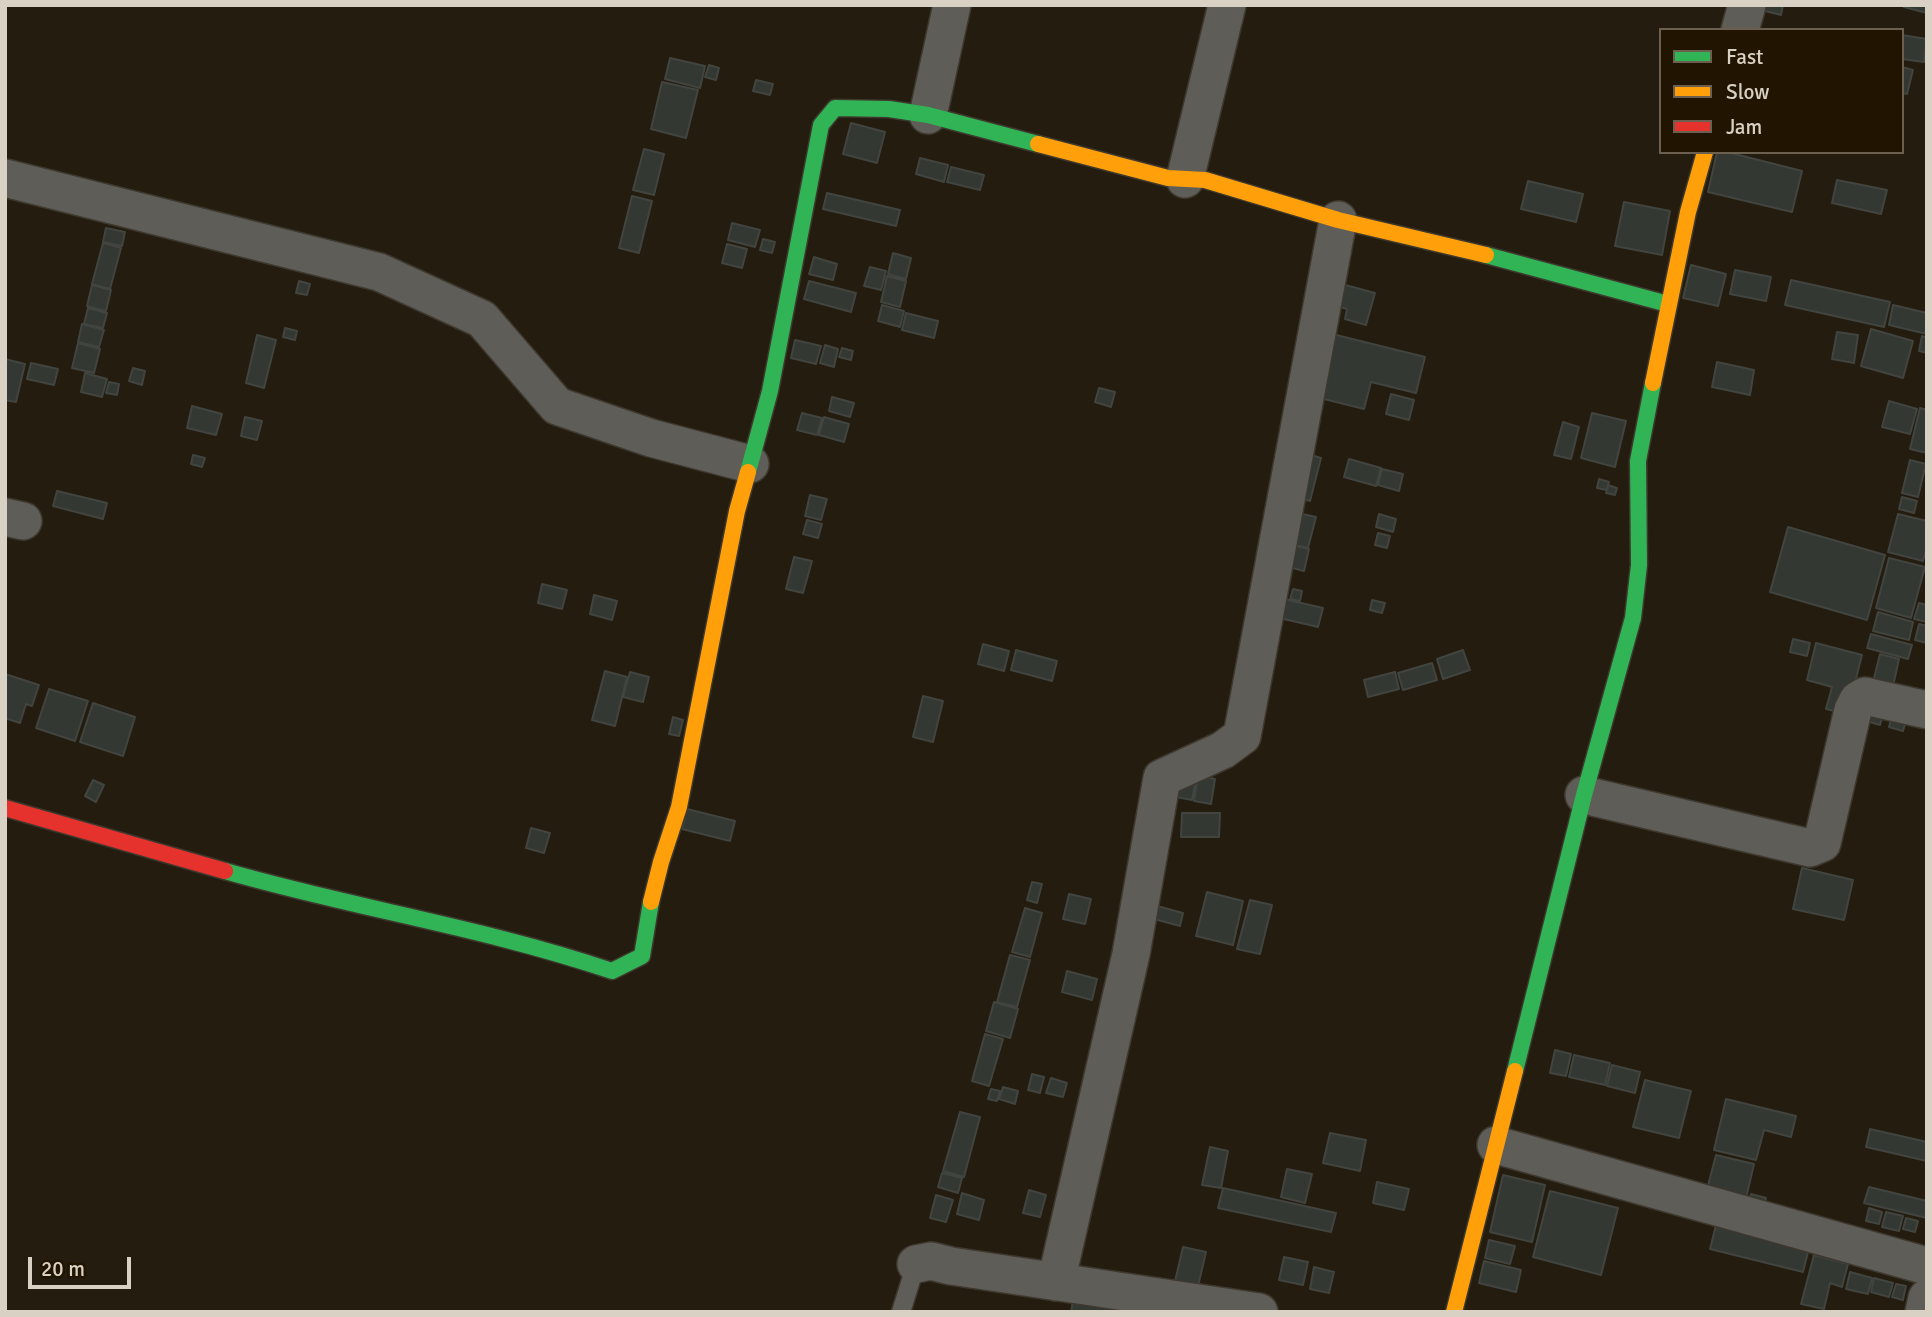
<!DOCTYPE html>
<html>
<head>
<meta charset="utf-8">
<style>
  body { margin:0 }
  #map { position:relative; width:1932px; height:1317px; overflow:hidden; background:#231c0f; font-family:Signika,sans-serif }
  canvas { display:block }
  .frame { position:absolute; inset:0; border:7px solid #d9d1c4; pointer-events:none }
  .legend { position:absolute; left:1659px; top:28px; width:245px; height:126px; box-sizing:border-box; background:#211501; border:2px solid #6b604f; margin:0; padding:9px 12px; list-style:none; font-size:21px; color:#d9d1c4 }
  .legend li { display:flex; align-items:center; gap:14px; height:35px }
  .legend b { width:35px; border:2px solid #6b604f }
  .scale { position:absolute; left:28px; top:1257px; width:103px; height:32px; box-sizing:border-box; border:4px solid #d9d1c4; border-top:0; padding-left:9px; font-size:21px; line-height:24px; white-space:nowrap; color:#d9d1c4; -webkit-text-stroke:5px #211501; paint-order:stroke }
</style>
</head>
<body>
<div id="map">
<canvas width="1932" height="1317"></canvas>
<div class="frame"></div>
<ul class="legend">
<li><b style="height:9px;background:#30b455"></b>Fast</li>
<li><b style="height:9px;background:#ff9f0a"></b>Slow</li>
<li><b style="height:9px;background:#e5322d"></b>Jam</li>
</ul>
<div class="scale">20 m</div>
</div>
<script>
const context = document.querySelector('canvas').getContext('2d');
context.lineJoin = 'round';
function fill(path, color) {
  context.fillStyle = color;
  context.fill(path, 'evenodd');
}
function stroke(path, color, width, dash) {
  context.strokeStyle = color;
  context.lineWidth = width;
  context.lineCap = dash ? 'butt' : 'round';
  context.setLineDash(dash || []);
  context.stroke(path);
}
const building = new Path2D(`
  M1762,5h21l-2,10 -20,-5z
  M1905,5h22v8l-23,-6z
  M1902,35l25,4 -3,23 -22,-3z
  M670,58l35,8 -5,22 -35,-9z
  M709,65l10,3 -3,12 -11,-3z
  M1902,67l11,3 -6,24 -5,-1z
  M756,80l17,4 -3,11 -17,-4z
  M662,82l36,8 -12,48 -35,-9z
  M851,123l34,9 -8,31 -34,-9z
  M644,149l20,5 -10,41 -21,-5z
  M1717,152h10l75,19 -10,41 -84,-20z
  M920,158l28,7 -4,17 -28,-8z
  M951,167l33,8 -4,15 -33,-8z
  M1837,180l50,10 -6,24 -49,-11z
  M1528,181l55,13 -7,28 -55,-13z
  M827,193l73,17 -4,16 -73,-17z
  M632,196l20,5 -13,52 -20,-5z
  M1624,202l46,9 -8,44 -47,-9z
  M732,223l28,7 -5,17 -27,-7z
  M106,228l19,4 -3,14 -19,-4z
  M763,239l12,3 -3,11 -12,-3z
  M103,243l18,5 -11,41 -18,-5z
  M727,244l20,5 -5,19 -20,-5z
  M893,253l18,5 -5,21 -18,-5z
  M814,257l23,7 -4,16 -24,-6z
  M1691,265l35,9 -8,32 -35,-8z
  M870,267l16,4 -5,19 -17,-4z
  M1735,270l36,7 -5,24 -36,-7z
  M887,276l19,5 -6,26 -19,-5z
  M1791,280l99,22 -6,25 -99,-22z
  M299,281l11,3 -3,11 -11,-2z
  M809,281l47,12 -5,19 -47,-13z
  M1338,283l37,10 -9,32 -21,-6 2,-10 -14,-4z
  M92,285l19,5 -5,21 -19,-5z
  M882,305l22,6 -4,16 -22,-6z
  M1893,305l34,8v21l-38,-9z
  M88,308l19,5 -4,15 -19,-4z
  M906,313l32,8 -4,17 -32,-8z
  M82,324l22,6 -5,17 -21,-5z
  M285,328l12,3 -2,9 -12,-3z
  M1871,329l42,12 -10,37 -42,-12z
  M1837,332l21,3 -4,28 -22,-4z
  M1328,333l97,24 -9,36 -45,-11 -7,27 -52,-13z
  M257,335l19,5 -12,48 -18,-5z
  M1922,336l5,2v15l-8,-2z
  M795,340l26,6 -5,18 -25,-6z
  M78,343l22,6 -6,24 -22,-5z
  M825,345l13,4 -4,18 -14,-4z
  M842,348l11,3 -2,9 -12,-3z
  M5,359l20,5 -9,38 -11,-2z
  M1717,362l37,8 -4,25 -38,-8z
  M31,363l27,6 -4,16 -27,-6z
  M133,368l12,3 -3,14 -13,-4z
  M85,373l22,6 -5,18 -21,-5z
  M109,382l10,2 -2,11 -11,-2z
  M1099,388l16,4 -4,15 -16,-5z
  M1391,394l23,6 -5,20 -23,-6z
  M832,397l22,6 -4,14 -21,-6z
  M1889,401l28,8 -7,25 -28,-7z
  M192,406l30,8 -6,21 -29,-7z
  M1920,408l7,2v43l-17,-4z
  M802,413l20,5 -5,17 -20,-5z
  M1592,413l34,8 -11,46 -34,-9z
  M245,417l17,4 -5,19 -16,-4z
  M824,417l25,7 -5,18 -25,-7z
  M1563,422l16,5 -8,32 -17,-4z
  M1304,453l17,5 -11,43 -17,-5z
  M193,455l12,3 -3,9 -11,-3z
  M1349,459l32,9 -5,18 -32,-9z
  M1910,460l16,4 -8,33 -16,-4z
  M1382,469l21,5 -4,17 -21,-6z
  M1599,479l10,3 -2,8 -10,-2z
  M1608,485l9,3 -2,7 -9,-2z
  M57,491l50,12 -4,16 -50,-13z
  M810,495l17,4 -6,21 -16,-4z
  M1902,497l15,4 -3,12 -15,-4z
  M1293,512l23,5 -8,31 -22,-5z
  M1379,514l17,5 -3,13 -17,-5z
  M1898,514l29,7v25l-4,15 -35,-9z
  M807,520l15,4 -4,14 -15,-4z
  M1788,527l97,28 -18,65 -97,-28z
  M1378,533l12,3 -3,12 -12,-3z
  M1286,544l23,5 -5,22 -23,-6z
  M794,557l18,4 -9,32 -17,-4z
  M1889,558l36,9 -14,51 -35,-10z
  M542,584l25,6 -5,19 -24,-6z
  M1293,589l9,2 -2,10 -10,-2z
  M594,595l23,6 -5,19 -22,-6z
  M1275,597l48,11 -5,19 -47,-11z
  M1372,600l13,3 -3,10 -12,-3z
  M1919,603l8,2v17l-13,-3z
  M1878,612l35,10 -4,18 -36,-9z
  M1919,624l8,2v17l-12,-3z
  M1871,634l41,11 -4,14 -41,-11z
  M1793,639l17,4 -3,13 -17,-4z
  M1816,643l46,12 -15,59 -21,-5 6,-22 -25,-7z
  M983,644l26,7 -5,20 -26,-7z
  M1016,650l41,11 -5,20 -41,-11z
  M1463,650l7,20 -27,9 -6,-20z
  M1880,654l19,5 -7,32 -20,-5z
  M1432,663l5,17 -34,10 -5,-17z
  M605,671l22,6 -12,49 -23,-6z
  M630,672l19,5 -6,25 -20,-5z
  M1395,672l4,17 -31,8 -4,-17z
  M5,674l34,11 -7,21 -6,-2 -6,19 -15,-5z
  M49,689l39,12 -13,40 -39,-13z
  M923,696l20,5 -10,41 -20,-5z
  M93,703l42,14 -12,39 -43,-14z
  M1870,707l14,3 -4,15 -14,-4z
  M1893,713l14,4 -4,14 -14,-4z
  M673,717l10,3 -4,16 -10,-2z
  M1198,776l17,3 -4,25 -17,-3z
  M93,780l11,5 -8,17 -11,-6z
  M1178,781l17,3 -3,16 -16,-3z
  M687,809l48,12 -5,20 -48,-12z
  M1182,813h38l-1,24h-38z
  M531,828l19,5 -6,20 -18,-5z
  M1802,868l51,12 -9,40 -51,-11z
  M1032,882l10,2 -5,19 -10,-3z
  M1207,892l36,9 -10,44 -37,-9z
  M1069,894l22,5 -6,25 -22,-5z
  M1250,900l22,5 -12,49 -23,-5z
  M1157,906l26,7 -3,13 -26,-7z
  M1025,908l17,5 -12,44 -18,-5z
  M1010,955l20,5 -13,47 -20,-5z
  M1067,971l30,8 -5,21 -30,-8z
  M994,1002l24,7 -8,29 -24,-7z
  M985,1034l18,5 -14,47 -17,-5z
  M1555,1050l16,4 -5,22 -16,-3z
  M1574,1055l36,8 -5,22 -36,-8z
  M1612,1065l28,7 -5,21 -28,-7z
  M1032,1074l12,3 -4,16 -12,-3z
  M1051,1078l16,5 -4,14 -17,-4z
  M1645,1080l46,11 -12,47 -46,-11z
  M1003,1087l15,4 -3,13 -16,-5z
  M991,1089l9,2 -3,10 -9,-2z
  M1726,1099l70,17 -5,21 -27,-7 -8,30 -42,-10z
  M960,1112l20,5 -16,60 -21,-6z
  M1870,1129l57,13v19l-61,-14z
  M1330,1133l36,7 -6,31 -37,-8z
  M1210,1147l18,4 -7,37 -19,-3z
  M1716,1155l38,9 -10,43 -39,-10z
  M1287,1169l25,5 -7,29 -24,-6z
  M942,1173l20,5 -4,15 -20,-6z
  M1503,1175l42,10 -13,57 -42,-10z
  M1377,1182l32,7 -5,21 -31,-7z
  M1869,1187l58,14v17l-63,-15z
  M1223,1188l113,25 -5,19 -113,-24z
  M1029,1190l17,5 -6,22 -17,-4z
  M1550,1191l68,17 -17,67 -68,-18z
  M962,1193l22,7 -5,20 -22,-6z
  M1751,1194l15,4 -4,16 -15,-4z
  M936,1195l17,5 -7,22 -16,-4z
  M1869,1208l13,4 -3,12 -13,-3z
  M1886,1212l17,4 -4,15 -17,-4z
  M1906,1218l12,3 -3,11 -12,-3z
  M1716,1225l93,23 -6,24 -93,-23z
  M1489,1240l26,6 -5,18 -25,-6z
  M1183,1247l23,5 -10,43 -23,-5z
  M1814,1255l34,9 -6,23 -12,-4 -6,26 -23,-5z
  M1284,1257l24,5 -5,23 -24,-5z
  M1484,1261l37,9 -5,22 -37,-9z
  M1314,1267l20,5 -5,21 -19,-4z
  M1850,1272l22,6 -4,16 -22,-5z
  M1874,1278l19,5 -4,14 -18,-5z
  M1896,1284l10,2 -3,14 -11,-3z
  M1074,1295l54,10 -1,7h-56z`);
fill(building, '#333833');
stroke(building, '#42443f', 2);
const lane = new Path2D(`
  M901,1312l15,-48`);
const street = new Path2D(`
  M1740,30l7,-25
  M928,115l24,-110
  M5,178l374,94 103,47 75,87 94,32 99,26
  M1185,179l42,-174
  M5,517l18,4
  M1584,795l226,53 12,-5 31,-133 5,-10 7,-4 62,14
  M1496,1145l431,121
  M916,1264l15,-3 20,5 308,46
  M1056,1282l75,-328 31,-176 61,-28 19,-14 96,-516
  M1924,1312l3,-14`);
const fast = new Path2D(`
  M1486,255l182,49
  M748,472l22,-81 51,-266 14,-17 54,1 39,6 110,29
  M225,871c128,37 261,57 387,100l30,-15 9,-54
  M1515,1071l69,-276 49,-177 6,-53 -1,-104 15,-78`);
const slow = new Path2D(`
  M1038,144l130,34 37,2 133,40 148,35
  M1653,383l35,-171 17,-60
  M651,902l10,-40 18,-55 58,-296 11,-39
  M1454,1312l61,-241`);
const jam = new Path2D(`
  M5,808l220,63`);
stroke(lane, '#3e382e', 21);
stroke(street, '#3e382e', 40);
stroke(fast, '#3e382e', 19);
stroke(slow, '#3e382e', 19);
stroke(jam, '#3e382e', 19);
stroke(lane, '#5f5d58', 18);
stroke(street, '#5f5d58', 37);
stroke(fast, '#30b455', 16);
stroke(slow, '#ff9f0a', 16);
stroke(jam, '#e5322d', 16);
</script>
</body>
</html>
